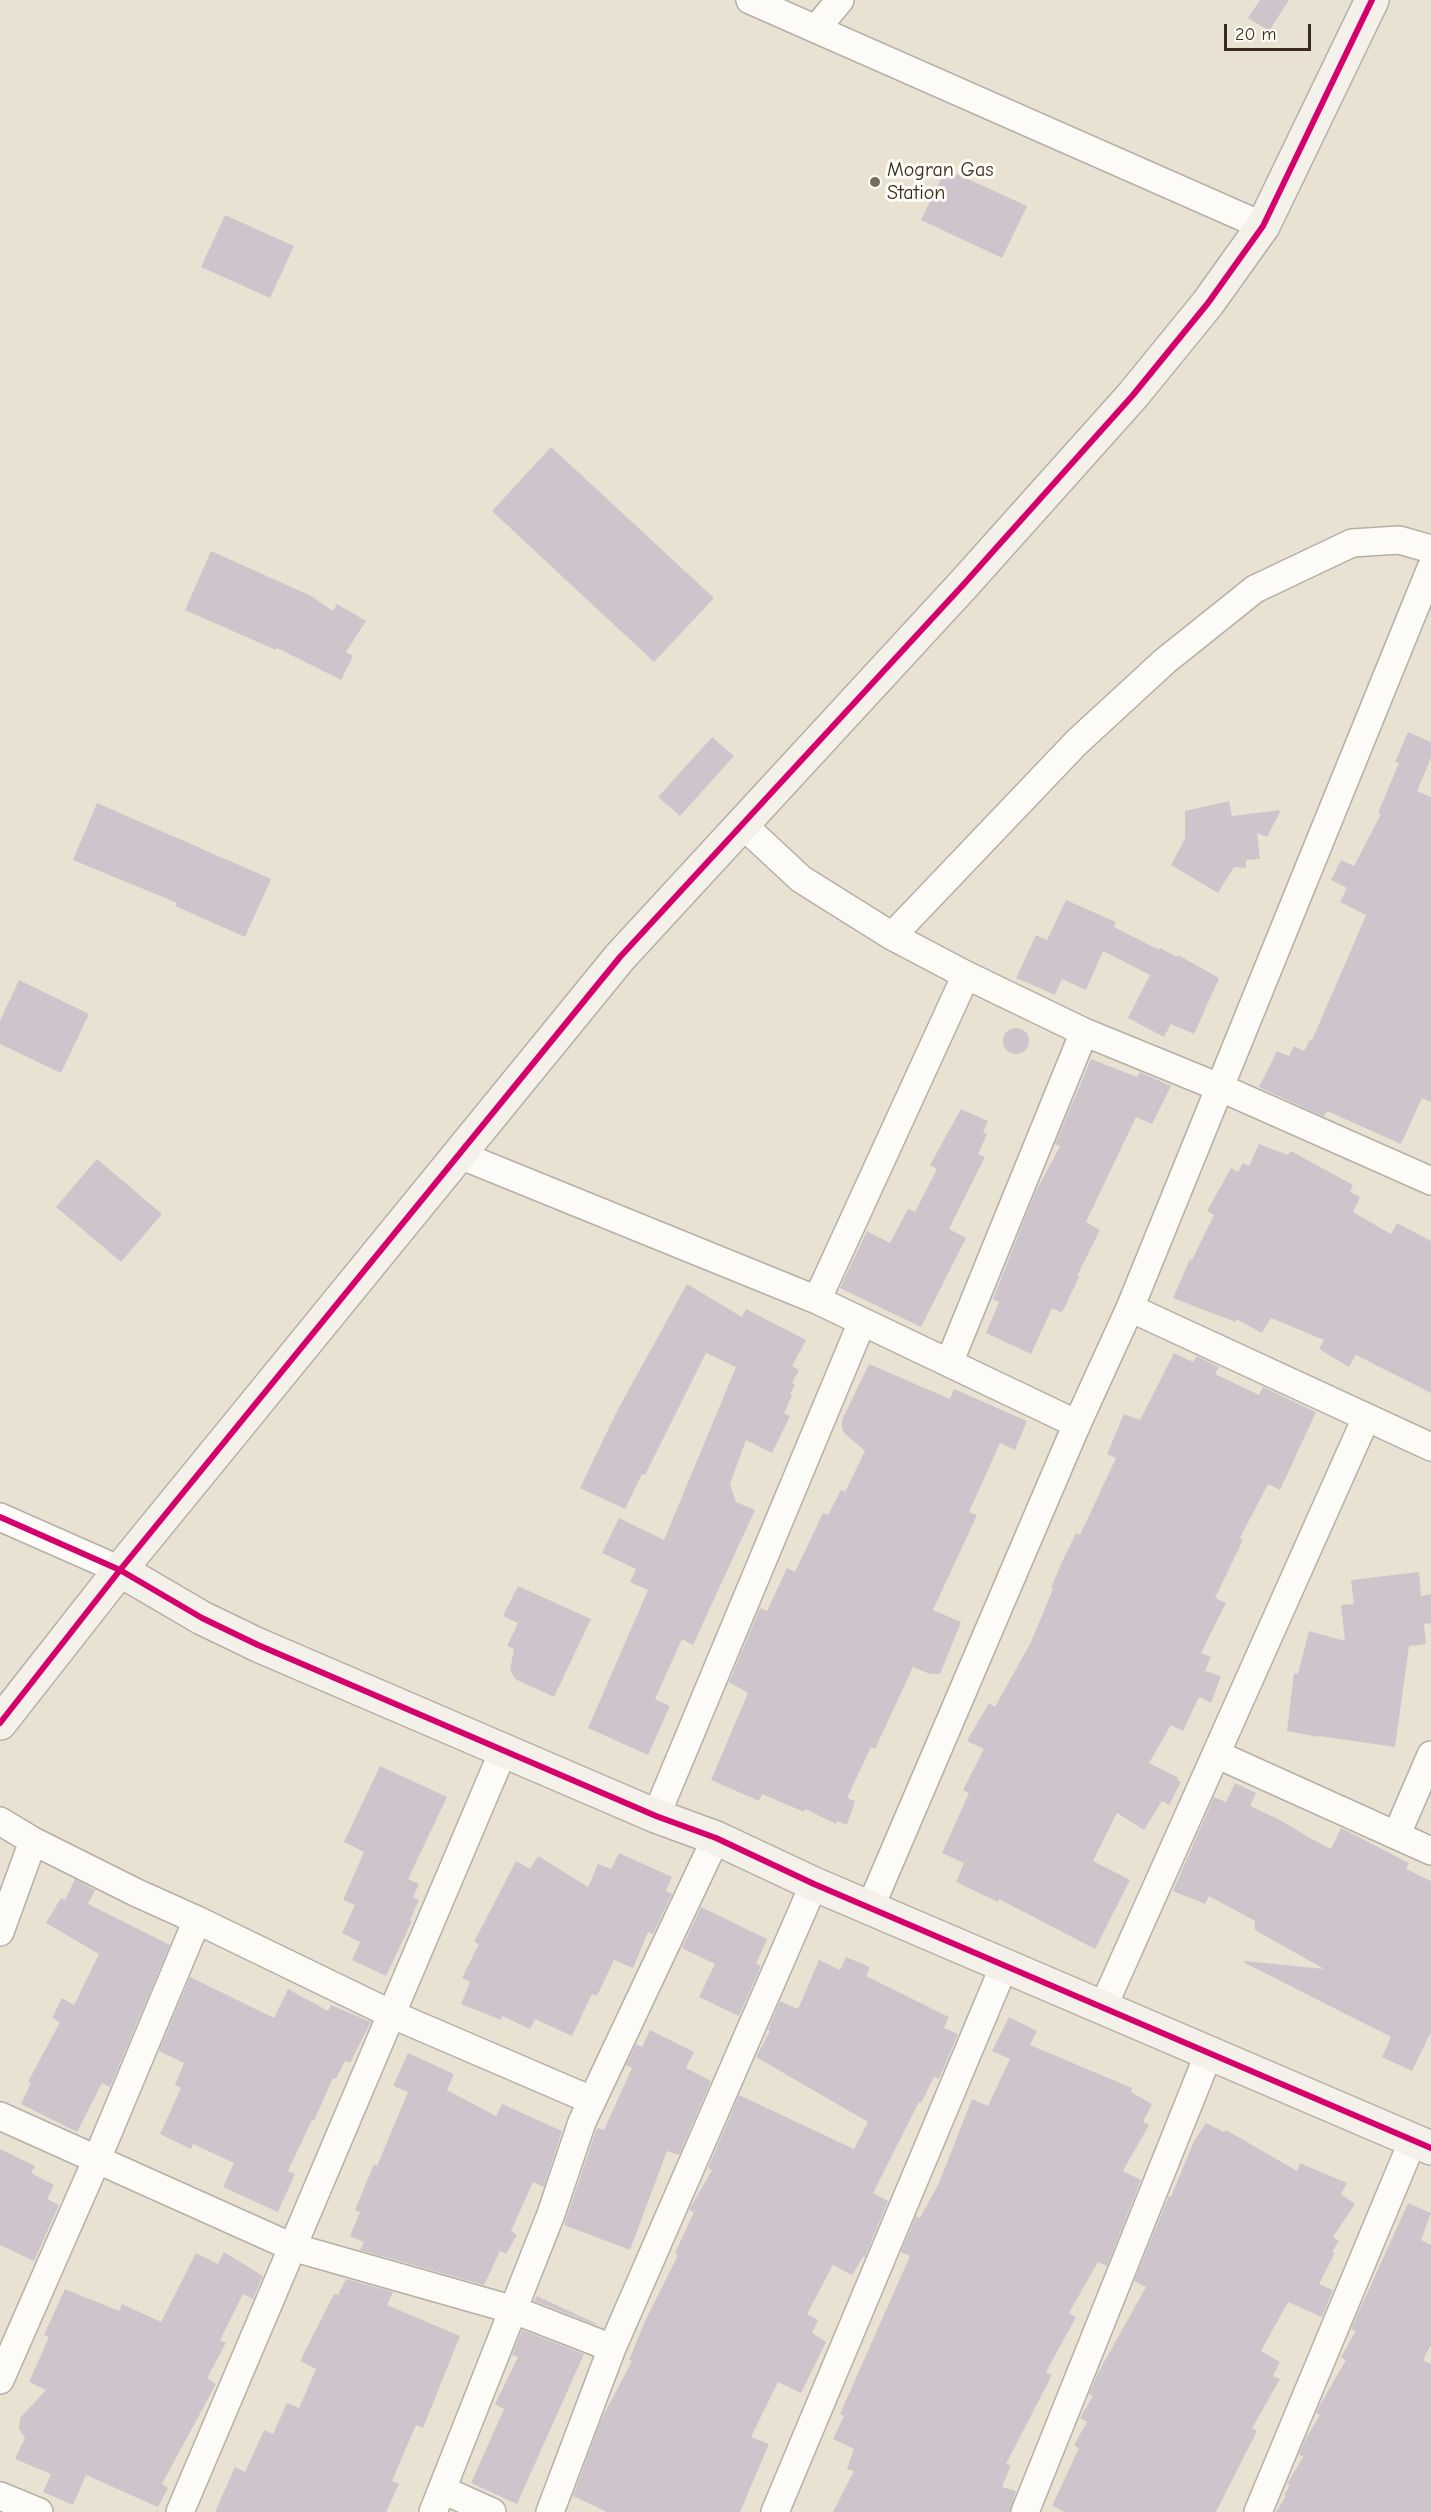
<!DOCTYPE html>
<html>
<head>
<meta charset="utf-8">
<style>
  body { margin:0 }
  #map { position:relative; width:1431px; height:2512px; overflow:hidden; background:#e9e2d3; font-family:"Comic Neue",sans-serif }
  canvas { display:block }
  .scale { position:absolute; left:1224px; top:24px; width:87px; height:27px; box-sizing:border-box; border:3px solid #3b2a1e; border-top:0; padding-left:8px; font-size:18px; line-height:21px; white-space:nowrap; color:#3b2a1e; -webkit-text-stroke:4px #fdfcf7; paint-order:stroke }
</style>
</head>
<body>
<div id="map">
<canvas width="1431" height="2512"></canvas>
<div class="scale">20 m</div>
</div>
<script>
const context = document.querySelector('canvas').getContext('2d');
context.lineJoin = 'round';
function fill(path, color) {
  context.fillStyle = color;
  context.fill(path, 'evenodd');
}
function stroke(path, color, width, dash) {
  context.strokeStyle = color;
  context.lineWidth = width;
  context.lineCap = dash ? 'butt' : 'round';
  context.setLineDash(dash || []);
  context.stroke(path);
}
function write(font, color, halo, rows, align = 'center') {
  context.font = font + ' "Comic Neue",sans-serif';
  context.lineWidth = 6;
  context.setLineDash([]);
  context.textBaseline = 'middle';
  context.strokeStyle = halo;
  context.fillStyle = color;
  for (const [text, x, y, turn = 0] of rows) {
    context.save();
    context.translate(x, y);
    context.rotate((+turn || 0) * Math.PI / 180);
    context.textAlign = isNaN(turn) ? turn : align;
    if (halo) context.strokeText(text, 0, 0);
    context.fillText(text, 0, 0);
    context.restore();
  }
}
fill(new Path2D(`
  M1260,0h29l-20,31 -21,-13z
  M946,169l81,37 -25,52 -81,-38z
  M225,215l69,31 -24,52 -69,-31z
  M551,447l163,151 -60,64 -162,-151z
  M211,551l100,45 22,15 4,-7 29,17 -20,31 7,4 -12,24 -64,-32 -1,2 -91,-40z
  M1408,732l23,10v16l-14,33 14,6v305l-9,-4 -21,46 -74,-33 -3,6 -65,-30 18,-36 12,5 5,-10 10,5 6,-12 2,1 40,-92 14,-33 -26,-13 7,-14 -16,-8 10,-20 13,6 27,-52 -3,-1 21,-50 -4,-1z
  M712,737l22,19 -54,60 -22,-19z
  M1229,801l3,15 49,-6 -14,27 -10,-4 3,26 -14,1v8l-12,-1 -16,26 -47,-28 14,-26v-28z
  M97,803l174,76 -26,58 -70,-31 2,-3 -104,-43z
  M1066,900l50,22 -2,5 45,23 1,-2 17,9 1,-2 41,23 -25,56 -23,-10 -7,13 -36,-19 22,-43 -47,-24 -17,39 -24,-11 -7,16 -39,-17 20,-43 11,5z
  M19,980l70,34 -28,59 -61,-29v-23z
  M1003 1041a13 13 0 1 1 26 0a13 13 0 1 1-26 0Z
  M1091,1059l46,18 3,-5 31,14 -19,38 -16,-7 -50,105 14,8 -23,46 2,1 -17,36 -10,-5 -21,46 -45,-21 13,-31 -6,-3 42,-106 25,-47 -5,-2z
  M961,1109l27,12 -5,11 4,2 -9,20 7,3 -36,72 17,9 -45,89 -81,-39 27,-57 23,12 18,-34 7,3 22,-43 -7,-4z
  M1259,1144l29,11 3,-4 62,34 -3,7 10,5 -7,15 38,22 6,-11 34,18v152l-75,-38 -7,12 -30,-18 5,-9 -53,-22 -9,15 -26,-14 -1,3 -62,-24 17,-39 2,1 22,-45 -7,-4 24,-43 7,4 5,-9 6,3z
  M97,1159l65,55 -41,48 -65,-55z
  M687,1284l55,33 4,-8 60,31 -14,26 7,4 -7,13 3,2 -5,9 2,2 -8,17 6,3 -18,37 -26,-13 -16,44 6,18 19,8 -62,135 -11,-6 -27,60 15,7 -22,49 -60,-27 60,-138 -18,-8 6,-13 -34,-16 17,-35 45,22 72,-173 -30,-14 -61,122 -3,-1 -17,35 -45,-21 37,-77z
  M1174,1353l19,9 4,-6 22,11 -4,7 44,21 4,-8 53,25 -36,78 -12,-6 -28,54 3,2 -28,58 11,5 -25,50 10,4 -6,14 16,5 -10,27 -12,-6 -16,34 -12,-6 -22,38 30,15 -2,2 4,2 -12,23 -7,-4 -18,29 -27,-17 -24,48 37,19 -35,69 -96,-50 -1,3 -42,-20 8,-19 -22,-10 27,-60 -6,-3 21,-41 -17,-8 22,-38 6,4 36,-65 22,-53 -2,-1 10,-24 15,-31 4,2 36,-77 -9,-4 17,-40 16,6z
  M869,1364l81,35 4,-10 73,32 -12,29 -15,-7 -31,69 8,3 -44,95 28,12 -21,52h-10l-17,-7 -38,82 -4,-2 -24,51 8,3 -8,24 -10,-4 -1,3 -31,-15 -1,3 -42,-18 -3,7 -48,-21 37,-87 -19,-11 31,-74 7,3 20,-43 8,4 28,-59 5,2 13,-25 4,2 20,-41 -20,-17 -3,-5v-9z
  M1419,1572l2,24 10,-2v29l-7,1 2,20 -17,2 -14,101 -76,-11 -1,1 -31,-6 7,-58 4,1 11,-43 36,10 -4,-36 13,-1 -3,-24z
  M518,1586l73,33 -37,78 -39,-18 -5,-9 4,-21 -7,-3 11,-23 -15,-7z
  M380,1766l67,31 -39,82 11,5 -6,13 6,3 -9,20 2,1 -26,55 -34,-16 8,-18 -18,-9 13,-28 -12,-5 21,-48 -20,-10z
  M1235,1783l21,10 -6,13 30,14 30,18 21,11 10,-21 68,35 -3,6 25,12v151l-19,39 -30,-14 9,-20 -146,-74v-2l79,8 -69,-39v-9l-46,-25 -4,8 -32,-13 41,-94 12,5z
  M619,1853l53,24 -6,14 6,3 -19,40 -5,-2 -15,36 -19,-8 -17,36 -5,-2 -20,42 -37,-17 -5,10 -28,-13 -1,4 -40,-16 9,-22 -8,-4 17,-34 -5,-2 42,-81 14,8 8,-13 50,31 10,-23 13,5z
  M75,1879l20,11 -7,14 82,41 -60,142 -8,-4 -25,49 -56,-28 10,-21 -3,-1 32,-60 -8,-4 10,-20 12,7 25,-51 -53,-31 15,-25 4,2z
  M701,1907l66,32 -11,25 5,2 -22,50 -40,-19 16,-33 -33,-16z
  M846,1957l24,10 -4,9 83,41 -5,11 14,6 -19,45 -5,-2 -13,26 -2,-1 -46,91 15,8 -23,56h-2l-11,18 -19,-10 -26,49 11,6 -6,13 14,9 -25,51 -23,-11 -27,55 18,7 -29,68h-133l-34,-16 28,-76 31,-59 -3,-1 16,-39 33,-66 -3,-2 19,-41 -5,-2 23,-40 -4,-2 31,-73 115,54 14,-27 -112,-65 14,-26 -2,-1 12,-29 18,8 21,-49 21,10z
  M190,1977l84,41 14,-29 40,22 3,-6 40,17 -21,41 -5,-2 -9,18 -3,-1 -19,43 -2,-1 -24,51 7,3 -17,38 -55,-25 11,-24 -41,-19 -2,5 -31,-15 21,-46 -6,-3 9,-22 -25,-12z
  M1009,2017l28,14 -7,14 102,43 -1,4 21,12 -9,18 6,3 -26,46 18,9 -34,86 -9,-4 -29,51 7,4 -30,55 6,3 -46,89 5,1 -9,22 14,4 -6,21h-177l21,-41 -7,-2 7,-20 -21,-10 11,-23 -4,-2 70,-158 -9,-4 15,-36 4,2 19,-35 33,-84 16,7 22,-47 -18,-8z
  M650,2030l44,22 -8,16 25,13 -32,74 -12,-4 -37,99 -66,-25 33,-97 7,2 28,-62 -6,-3 10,-21 6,3z
  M408,2053l46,21 -7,16 49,26 6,-12 60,27 -18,56 -11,-5 -22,49 6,4 -11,19 -6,-3 -16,34 -124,-35 4,-8 -14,-6 10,-24 -5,-2 19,-46 3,2 31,-74 -15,-6z
  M1206,2123l18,9 2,-2 71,41 3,-8 47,20 -6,11 14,10 -22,33 6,4 -7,11 3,1 -16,31 14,6 -11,27 -34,-15 -27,49 19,11 -7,14 7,3 -28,49 5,3 -41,81h-151l-13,-6 27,-58 -5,-3 13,-23 -7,-4 13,-22 -4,-2 9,-21 48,-86 -12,-6 35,-85 2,1 23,-56z
  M0,2149l35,17 -4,7 23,12 -7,14 12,6 -25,56 -34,-16z
  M1408,2203l23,10 -10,27 10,5v100l-8,15 8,4v148h-155l10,-16 -2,-1 6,-10 -3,-1 16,-27 -4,-3 7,-16 14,-23 -4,-2 4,-8 26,-45 -5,-3 15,-26 -5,-2z
  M224,2252l39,24 -10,23 -10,-5 -23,46 6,3 -19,35 9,6 -54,100 6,4 -10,19 -72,-32 -13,30 -30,-13 8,-18 -36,-15 10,-21 -6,-9 1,-11 26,-28 -17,-8 20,-45 -5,-2 21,-46 54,22 3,-7 39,18 35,-69 22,11z
  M346,2279l47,13 -6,13 73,31 -37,92 -7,-3 -24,56 7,3 -13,28h-171l20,-45 10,5 19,-42 9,4 14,-31 12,5 17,-39 -16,-8 34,-67 4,1z
  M537,2296l60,28 -1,1 -62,-24z
  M522,2330l62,24 -67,150 -46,-21 33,-74 -9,-5 23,-47 -6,-2z`), '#cec5cc');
const street = new Path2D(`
  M750,0l513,226
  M816,29l24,-29
  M743,825l58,54 91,57 74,39 118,57 137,56 210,93
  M892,936l185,-194 88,-81 90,-72 97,-46 47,-3 32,9
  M460,1155l357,145 260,124
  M817,1300l149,-325
  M1130,1308l301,139
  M949,1363l135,-331
  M0,1517l120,53
  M1216,1754l215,97
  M656,1816l206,-494
  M0,1821l33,20 104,52 60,27 194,94 200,86
  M1397,1834l34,-79
  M870,1908l207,-484 53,-116 301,-740
  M0,1932l33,-91
  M1103,2007l263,-589
  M0,2116l292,131 222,63 98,38
  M0,2380l97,-221 100,-239
  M443,2490l49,22
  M0,2496l39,16
  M180,2512l324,-763
  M433,2512l118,-298 31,-92 134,-284
  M550,2512l62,-164 202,-464
  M775,2512l229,-546
  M1025,2512l184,-459
  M1258,2512l155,-372`);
const secondary = new Path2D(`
  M120,1570l82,48 56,27 398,171 60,22 98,46 617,264
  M0,1723l120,-153 500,-613 343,-372 170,-190 75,-92 55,-77 109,-226`);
stroke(street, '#b5afa5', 30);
stroke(secondary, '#b5afa5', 36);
stroke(street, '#fcfbf8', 27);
stroke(secondary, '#f4f0ea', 33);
stroke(new Path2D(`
  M0,1517l120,53 82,48 56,27 398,171 60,22 98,46 617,264
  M0,1723l120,-153 500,-613 343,-372 170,-190 75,-92 55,-77 109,-226`), '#d6006c', 6);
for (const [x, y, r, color] of [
  [875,182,6,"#786a5d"]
]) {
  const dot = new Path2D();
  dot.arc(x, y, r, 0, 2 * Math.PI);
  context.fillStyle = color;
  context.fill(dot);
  stroke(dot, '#fdfcf7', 2);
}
write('20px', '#3b2a1e', '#fdfcf7', [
  ["Mogran Gas",887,170],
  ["Station",887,193]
], 'left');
</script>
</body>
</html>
